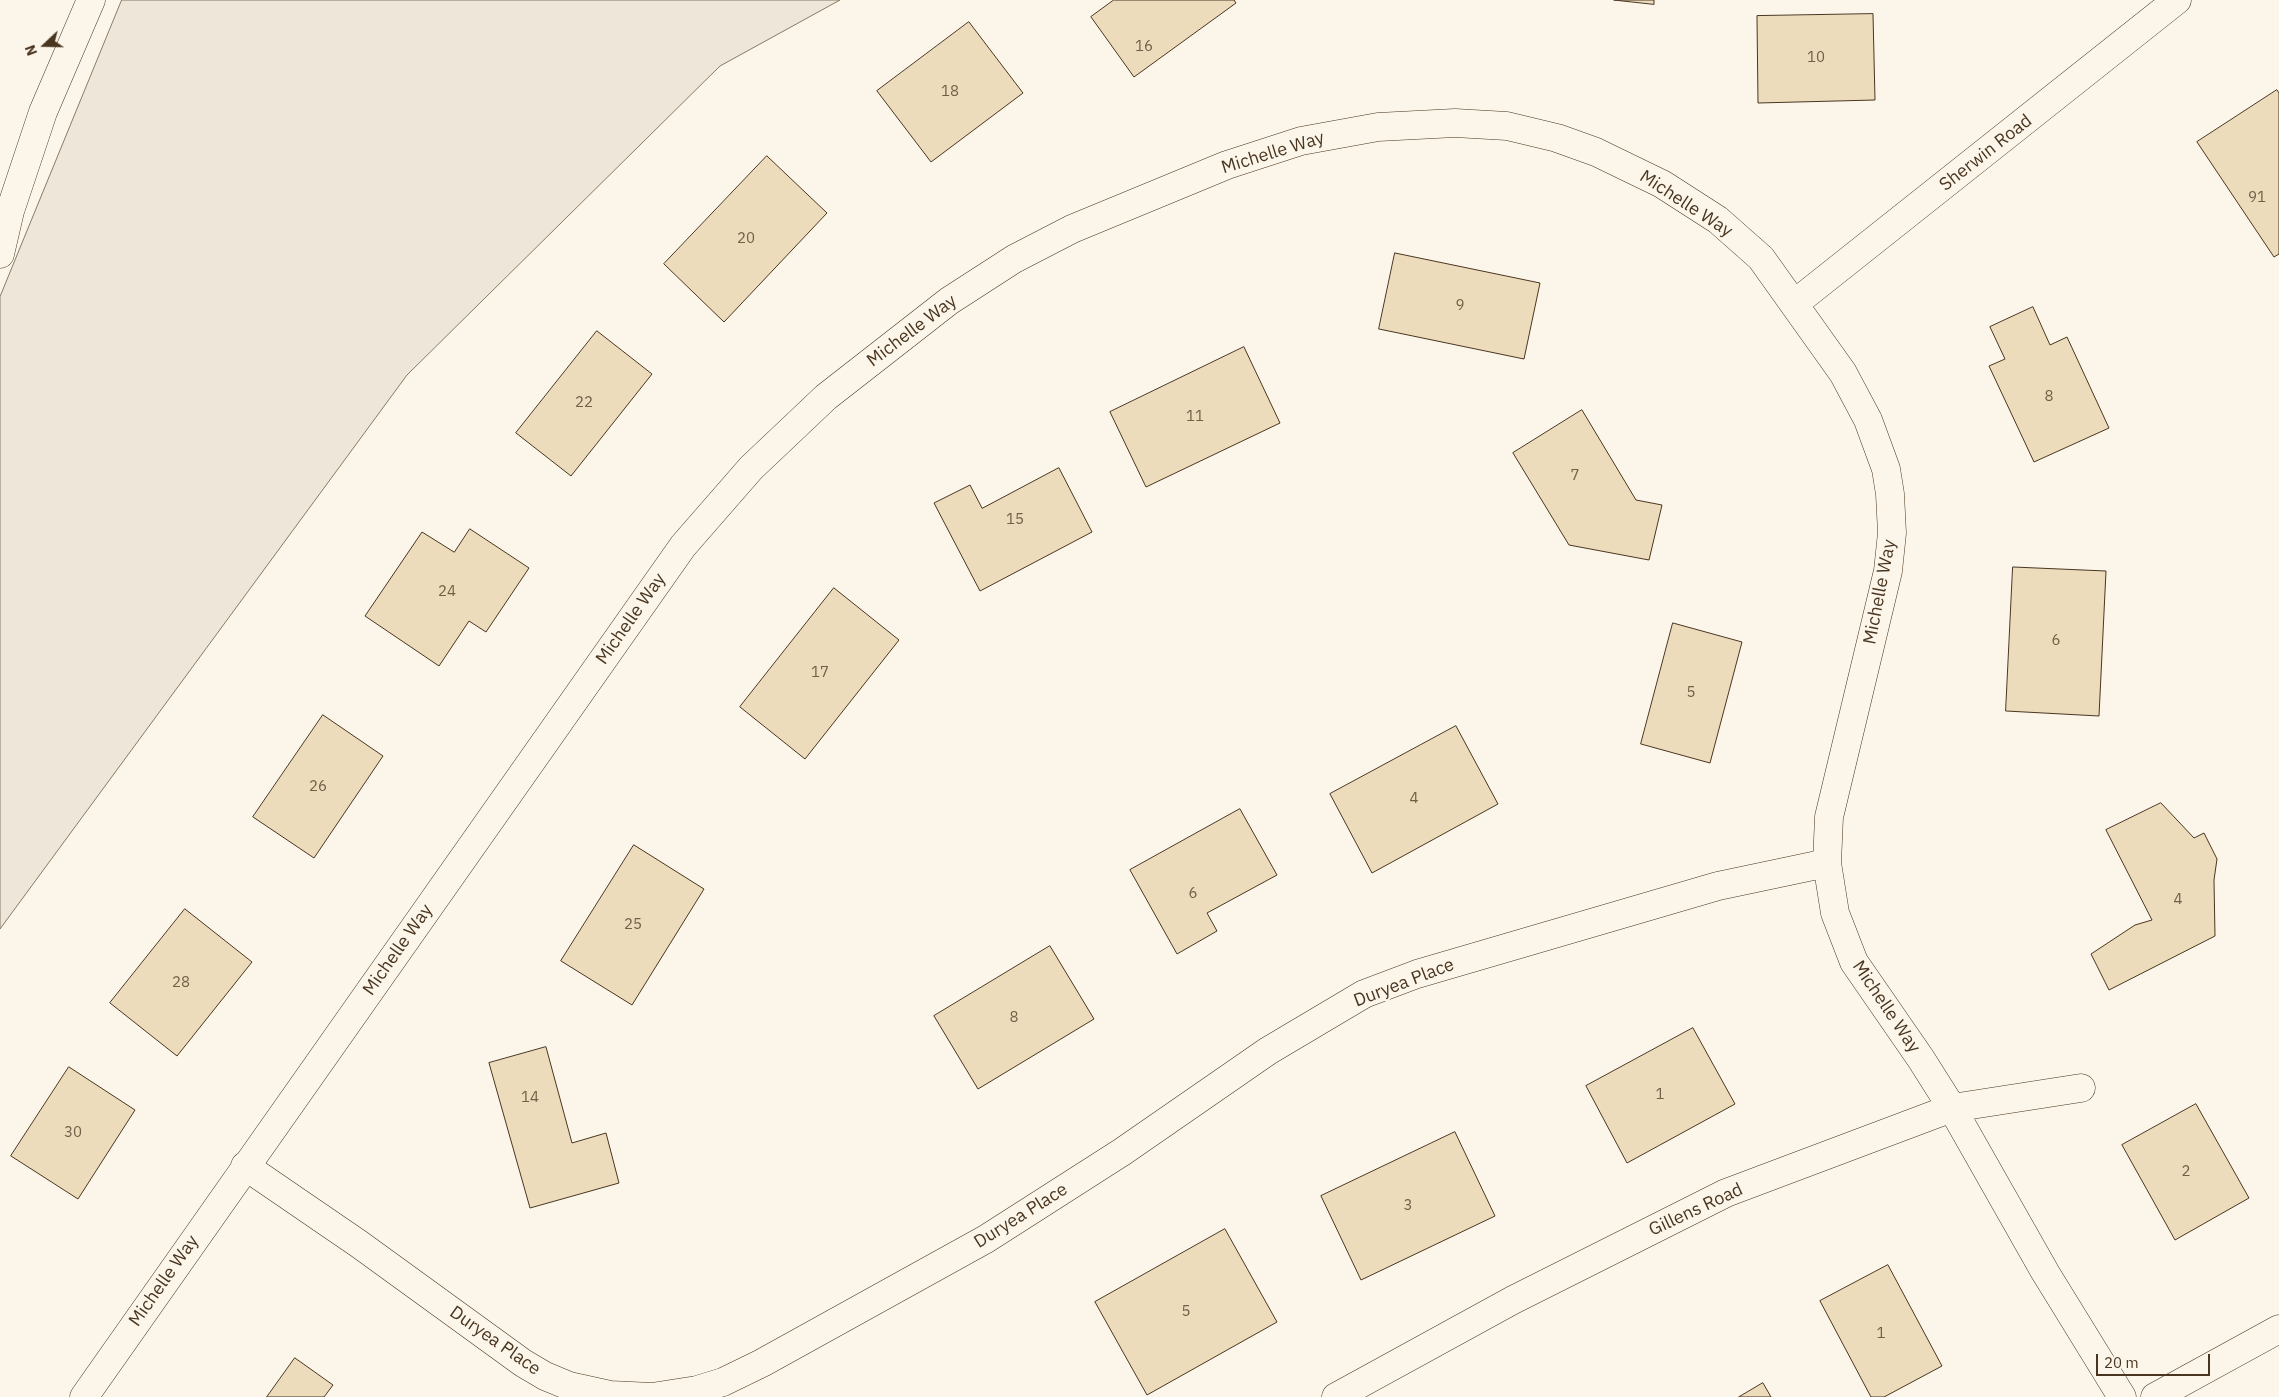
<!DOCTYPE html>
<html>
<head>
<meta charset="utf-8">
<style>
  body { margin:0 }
  #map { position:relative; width:2279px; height:1397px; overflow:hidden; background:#fbf6e9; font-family:"IBM Plex Sans",sans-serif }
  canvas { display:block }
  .north { position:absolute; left:20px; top:20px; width:50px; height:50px; -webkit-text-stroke:4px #fbf6e9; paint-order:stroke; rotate:249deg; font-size:14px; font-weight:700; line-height:20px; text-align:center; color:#4a3520 }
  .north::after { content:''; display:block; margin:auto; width:18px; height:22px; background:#4a3520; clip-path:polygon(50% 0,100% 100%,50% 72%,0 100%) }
  .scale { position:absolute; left:2096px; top:1354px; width:114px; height:22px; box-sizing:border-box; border:2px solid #4a3520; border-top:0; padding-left:6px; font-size:15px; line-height:18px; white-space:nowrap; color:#4a3520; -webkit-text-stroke:4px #fbf6e9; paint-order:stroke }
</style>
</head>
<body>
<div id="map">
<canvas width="2279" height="1397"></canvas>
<div class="north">N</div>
<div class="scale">20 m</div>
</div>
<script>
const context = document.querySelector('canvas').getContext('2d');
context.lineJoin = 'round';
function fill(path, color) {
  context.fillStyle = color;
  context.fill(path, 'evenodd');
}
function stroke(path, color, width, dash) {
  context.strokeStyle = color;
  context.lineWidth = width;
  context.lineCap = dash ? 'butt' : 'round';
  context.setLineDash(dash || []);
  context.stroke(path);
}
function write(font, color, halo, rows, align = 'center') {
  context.font = font + ' "IBM Plex Sans",sans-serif';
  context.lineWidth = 4;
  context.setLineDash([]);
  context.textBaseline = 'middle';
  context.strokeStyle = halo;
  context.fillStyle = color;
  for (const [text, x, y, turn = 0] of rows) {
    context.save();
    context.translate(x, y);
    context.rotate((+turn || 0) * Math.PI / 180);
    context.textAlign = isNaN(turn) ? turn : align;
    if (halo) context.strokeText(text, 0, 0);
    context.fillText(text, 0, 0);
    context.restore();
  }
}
const green = new Path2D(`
  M122,0h718l-120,66 -313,309 -407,554v-632z`);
fill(green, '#ede6d9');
stroke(green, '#887966', 1);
const building = new Path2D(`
  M1114,0h120l2,3 -102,74 -43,-60z
  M1614,0h40v4z
  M1873,14l2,86 -117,3 -1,-87z
  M969,22l54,71 -92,69 -54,-71z
  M2277,90l2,3v161l-5,3 -77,-115z
  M767,156l60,57 -103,109 -60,-58z
  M1395,253l145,30 -16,76 -145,-30z
  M2033,307l17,38 17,-8 42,91 -75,34 -45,-96 16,-7 -15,-32z
  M597,331l55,43 -81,102 -55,-43z
  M1244,347l36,76 -134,64 -36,-75z
  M1582,410l54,90 26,5 -13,55 -80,-15 -56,-92z
  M1059,468l33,64 -112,59 -46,-88 36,-18 12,23z
  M470,529l59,39 -43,64 -17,-11 -30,45 -74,-50 57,-84 32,20z
  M2013,567l93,4 -7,145 -93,-5z
  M834,588l65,52 -94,119 -65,-52z
  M1673,623l69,19 -32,121 -69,-19z
  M323,715l60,41 -69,102 -61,-41z
  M1456,726l42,78 -126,69 -42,-79z
  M2161,803l33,35 10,-5 13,26 -3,21 1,56 -106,54 -18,-36 44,-29 17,-5 -46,-90z
  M1240,809l37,66 -70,38 10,18 -40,23 -47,-84z
  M634,845l70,44 -72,116 -71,-44z
  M185,909l67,53 -75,94 -67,-53z
  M1050,946l44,73 -116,70 -44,-73z
  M1693,1028l42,76 -108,59 -41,-77z
  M546,1047l26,96 34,-10 13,50 -89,25 -41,-145z
  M69,1067l66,43 -57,89 -67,-43z
  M2196,1104l53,94 -74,42 -53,-95z
  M1455,1132l40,84 -134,64 -40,-84z
  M1225,1229l52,93 -130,73 -52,-93z
  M1888,1265l54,101 -58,31h-13l-51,-96z
  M295,1358l38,27 -9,12h-57z
  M1763,1383l8,14h-32z`);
fill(building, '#ecdcbc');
stroke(building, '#4a3520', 1);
const minor = new Path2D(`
  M1794,304l383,-304
  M245,1166l114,78 164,119 22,13 24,10 41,9 42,2 45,-7 26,-8 39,-19 224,-124 136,-87 146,-101 96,-57 53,-20 301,-88 109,-23
  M84,1397l599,-851 68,-78 75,-71 123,-96 65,-42 58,-30 155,-64 74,-24 77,-14 77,-4 52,3 50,12 39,14 66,32 56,36 43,38 82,115 25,47 18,49 4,25 2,39 -4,38 -59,246 -2,46 8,50 19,49 67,97 31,49 93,164 77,125
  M1336,1397l177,-97 213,-107 226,-85 129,-20
  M2155,1397l124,-68`);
const tertiary = new Path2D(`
  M0,254l10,-43 33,-99 48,-112`);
stroke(minor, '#4a3520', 29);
stroke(tertiary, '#4a3520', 29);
stroke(minor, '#fbf6e9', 28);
stroke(tertiary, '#fbf6e9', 28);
write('15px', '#725f47', null, [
  ["16",1144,47],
  ["10",1816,58],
  ["18",950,92],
  ["91",2257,198],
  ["20",746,239],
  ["9",1460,306],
  ["8",2049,397],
  ["22",584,403],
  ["11",1195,417],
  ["7",1575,476],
  ["15",1015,520],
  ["24",447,592],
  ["6",2056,641],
  ["17",820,673],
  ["5",1691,693],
  ["26",318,787],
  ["4",1414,799],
  ["6",1193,894],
  ["4",2178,900],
  ["25",633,925],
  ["28",181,983],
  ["8",1014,1018],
  ["1",1660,1095],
  ["14",530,1098],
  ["30",73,1133],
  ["2",2186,1172],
  ["3",1408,1206],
  ["5",1186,1312],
  ["1",1881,1334]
]);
write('18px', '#4a3520', '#fbf6e9', [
  ["Michelle Way",1273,153,-17],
  ["Sherwin Road",1986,153,-38],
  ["Michelle Way",1686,204,33],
  ["Michelle Way",912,331,-37],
  ["Michelle Way",1880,592,-79],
  ["Michelle Way",631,619,-55],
  ["Michelle Way",398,950,-55],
  ["Duryea Place",1404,983,-21],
  ["Michelle Way",1886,1007,56],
  ["Gillens Road",1696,1210,-25],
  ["Duryea Place",1021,1216,-32],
  ["Michelle Way",164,1281,-55],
  ["Duryea Place",495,1341,35]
]);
</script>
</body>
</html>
